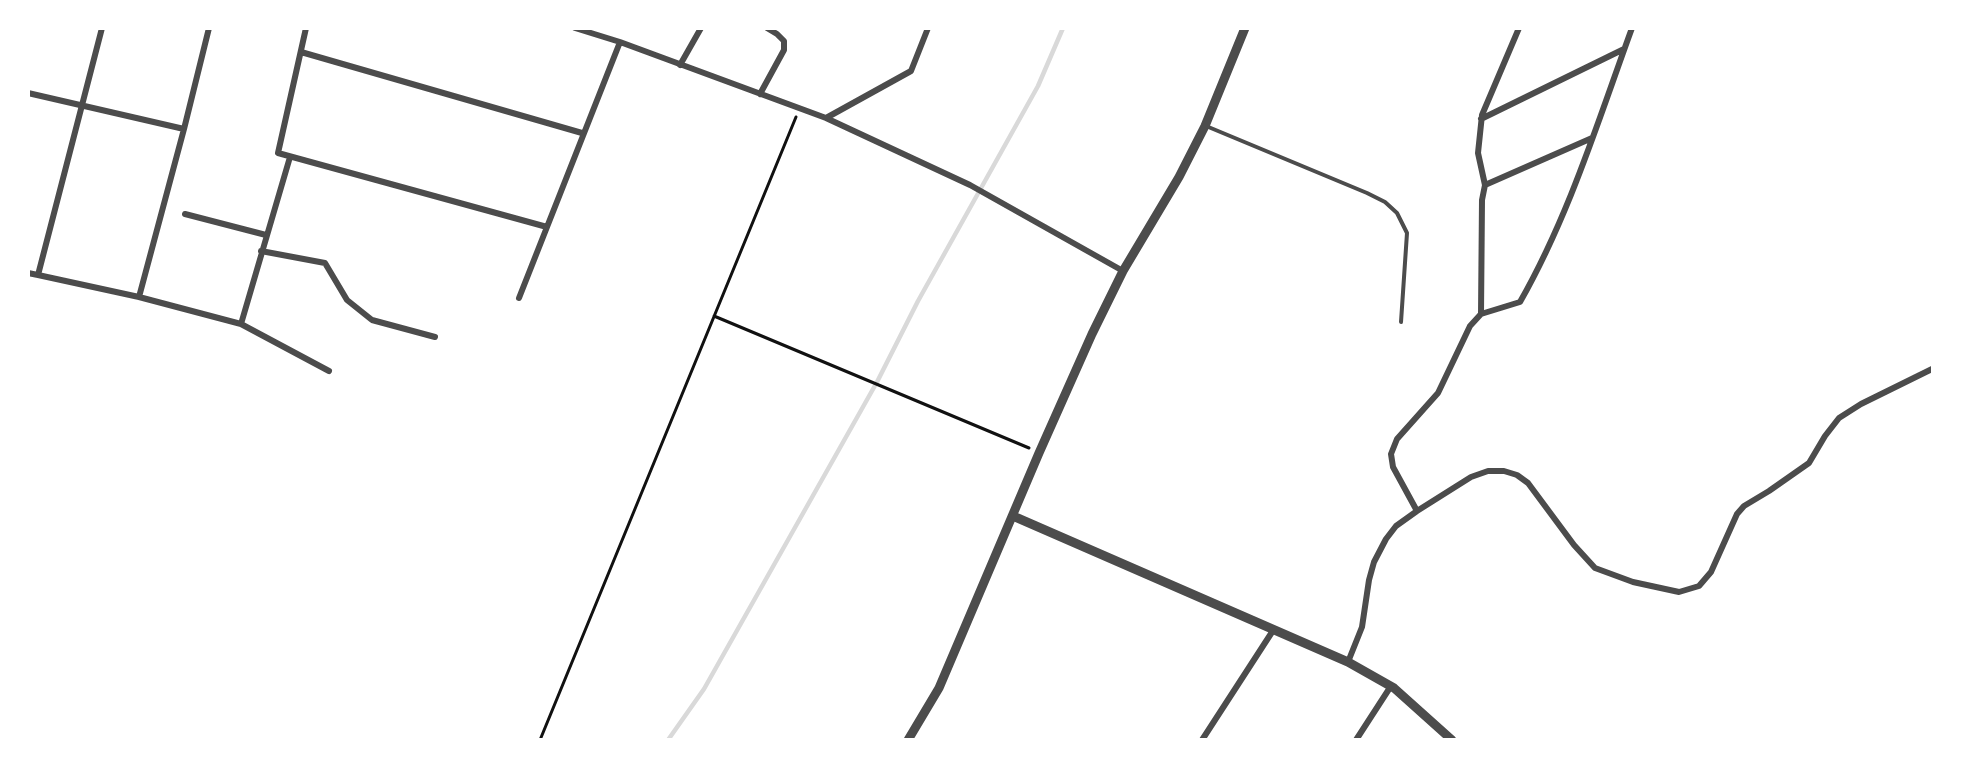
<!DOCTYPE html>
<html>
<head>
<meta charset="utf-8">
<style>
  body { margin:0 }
  #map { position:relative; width:1961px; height:768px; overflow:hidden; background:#fff; font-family:"Titillium Web",sans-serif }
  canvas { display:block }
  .frame { position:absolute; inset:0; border:30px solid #fff; pointer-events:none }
</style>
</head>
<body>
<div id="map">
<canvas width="1961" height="768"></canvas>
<div class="frame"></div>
</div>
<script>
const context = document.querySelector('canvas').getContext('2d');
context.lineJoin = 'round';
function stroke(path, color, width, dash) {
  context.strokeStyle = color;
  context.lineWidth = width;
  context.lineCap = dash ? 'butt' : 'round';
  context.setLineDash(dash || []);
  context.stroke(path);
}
stroke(new Path2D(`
  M668,740l36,-51 173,-307 41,-81 120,-215 25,-58`), '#d9d9d9', 4.5);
stroke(new Path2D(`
  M714,316l315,132
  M540,740l256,-623`), '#111', 3);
stroke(new Path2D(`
  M1206,126l161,67 18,9 12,11 10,20 -6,89`), '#4c4c4c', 4);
stroke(new Path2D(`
  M102,28l-64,247 101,22 102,27 49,-167
  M306,28l-28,125 269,74 73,-185
  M575,28l45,14 206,76 85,-47 17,-43
  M301,52l281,81
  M680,65l21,-37
  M28,93l156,36 -45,168
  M760,94l24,-44v-9l-7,-7 -10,-6
  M826,118l144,67 153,86
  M1481,119l143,-70
  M184,129l25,-101
  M1485,185l107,-47
  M185,214l81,21
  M261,251l64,12 22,37 25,20 63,17
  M28,273l10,2
  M519,298l28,-71
  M1481,314l1,-114 3,-15 -7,-32 4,-38 37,-87
  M241,324l88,47
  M1417,511l-24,-44 -2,-13 6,-15 41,-46 32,-67 11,-12 39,-12c49,-86 78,-181 112,-274
  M1348,662l14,-35 7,-47 5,-18 12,-23 10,-13 21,-15 54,-34 17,-6h16l13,4 11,8 46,62 21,23 38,14 46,10 20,-6 12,-14 26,-58 7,-8 25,-15 40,-28 16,-27 14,-18 22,-14 71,-35
  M1202,740l72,-111
  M1356,740l35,-54`), '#4c4c4c', 6);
stroke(new Path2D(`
  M1013,516l335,146 46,26 58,52
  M908,740l31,-52 100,-235 53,-119 31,-63 56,-94 26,-51 40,-98`), '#4c4c4c', 9);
</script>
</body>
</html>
